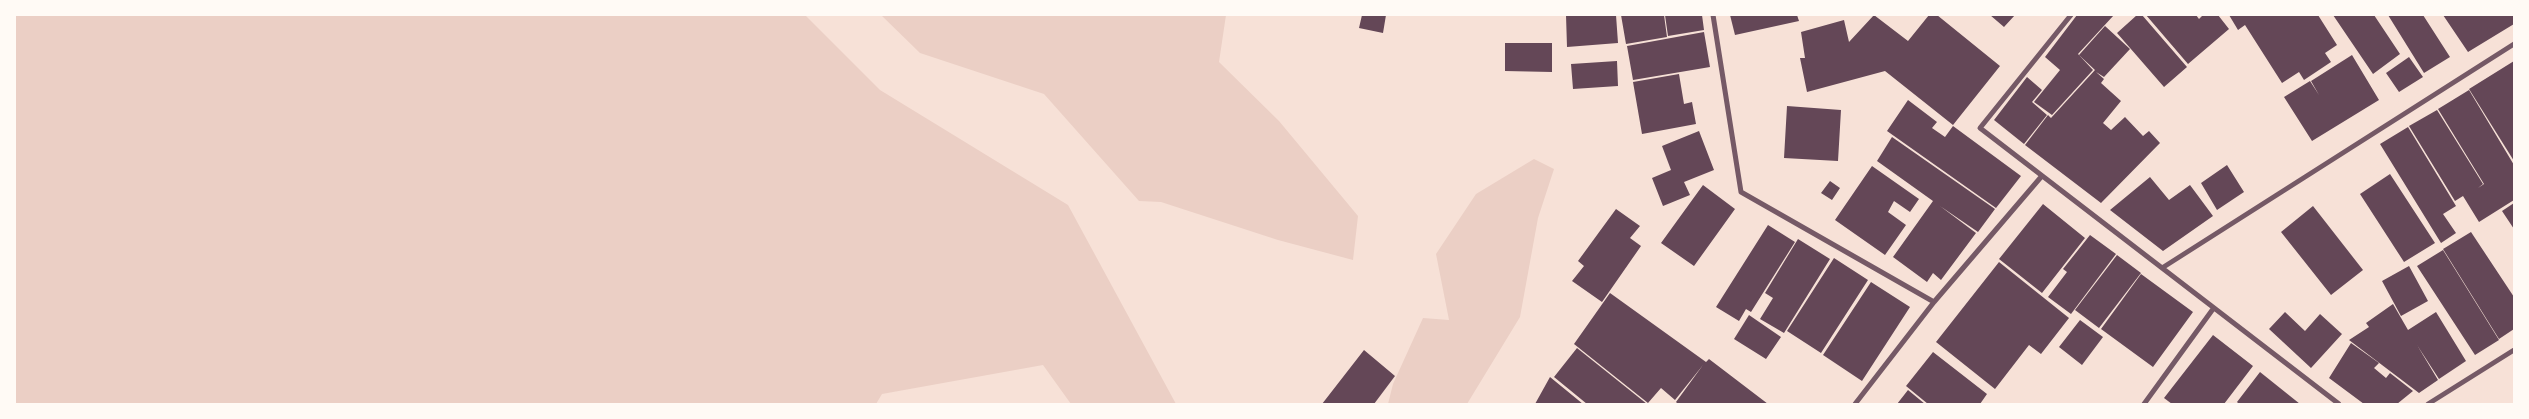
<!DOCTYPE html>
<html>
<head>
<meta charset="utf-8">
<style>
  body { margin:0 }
  #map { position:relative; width:2529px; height:419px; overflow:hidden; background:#f7e1d7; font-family:Signika,sans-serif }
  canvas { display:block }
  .frame { position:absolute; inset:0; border:16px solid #fffaf5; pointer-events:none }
</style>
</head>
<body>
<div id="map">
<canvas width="2529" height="419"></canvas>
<div class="frame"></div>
</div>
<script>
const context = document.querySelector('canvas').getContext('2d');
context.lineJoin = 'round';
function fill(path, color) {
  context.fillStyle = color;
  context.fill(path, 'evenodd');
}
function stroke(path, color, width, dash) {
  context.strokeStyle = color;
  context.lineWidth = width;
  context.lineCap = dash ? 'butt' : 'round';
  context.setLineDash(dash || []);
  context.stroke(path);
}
fill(new Path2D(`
  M15,15h790l75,75 188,115 108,199h-105l-28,-39 -161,29 -6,10h-861z
  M881,15h345l-7,47 60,59 79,95 -5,44 -75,-20 -117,-38 -22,-1 -95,-107 -124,-41z
  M1534,159l20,10 -16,49 -18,99 -53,87h-79l5,-20 30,-66 26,2 -13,-66 40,-60z`), '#ebcfc5');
fill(new Path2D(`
  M1362,15h24l-3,18 -24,-5z
  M1566,15h50l2,28 -51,4z
  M1621,15h43l3,22 -41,7z
  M1665,15h37l2,15 -36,6z
  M1730,15h67l2,6 -64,14z
  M1874,15l34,26 21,-26h8l63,51 -47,59 -68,-54 -78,21 -7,-34h5l-4,-26 43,-12 5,22z
  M1990,15h25l-11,12z
  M2077,15h37l-36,39 15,16 -41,45 -18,-13 26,-32 -15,-13z
  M2137,15h5l45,52 -23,20 -47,-54z
  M2146,15h50l3,4 4,-4h15l11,14 -41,35z
  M2229,15h89l19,30 -12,8 6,9 -27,18 -5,-8 -17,11 -37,-58 -7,5z
  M2333,15h41l26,39 -27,20z
  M2388,15h35l27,42 -26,16z
  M2443,15h71v9l-46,28z
  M2105,26l25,23 -26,28 -8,-5 8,7 -3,4 20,18 -18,22 8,7 14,-13 18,19 6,-5 11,12 -59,60 -76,-58 23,-30 3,3 44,-48 -16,-15z
  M1704,32l6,35 -77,13 -6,-34z
  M1505,43h47v29l-47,-1z
  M2352,55l27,45 -67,41 -28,-44 26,-16 9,14 -8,-14z
  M2409,57l14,20 -24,15 -13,-19z
  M1617,61l1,25 -45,3 -2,-25z
  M2514,61v100l-45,-72z
  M1679,74l5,30 8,-2 4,22 -54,10 -9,-52z
  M2027,77l15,13 -10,12 15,13 -23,29 -30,-24z
  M2469,90l45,75v35l-35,22 -16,-26 -8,5 -46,-75 28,-16 46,74 -5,4 6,-4 -46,-75z
  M1908,100l29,22 -5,6 13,9 8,-11 68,50 -25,32 -109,-77z
  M1787,106l54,4 -3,51 -54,-3z
  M2408,127l48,79 -13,8 13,19 -15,10 -61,-99z
  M1699,131l15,39 -30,12 6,13 -27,11 -11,-28 19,-8 -9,-24z
  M1892,137l103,72 -17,23 -38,-26 36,27 -35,47 -8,-7 -6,9 -34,-25 40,-56 -56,-40z
  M2227,165l17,27 -27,18 -16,-27z
  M1872,166l47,33 -9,13 -16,-11 -6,11 18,13 -21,30 -50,-35z
  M2390,174l45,69 -31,19 -44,-68z
  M2150,177l19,23 21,-15 23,31 -50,35 -53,-41z
  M1830,181l10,7 -8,12 -11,-7z
  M1703,185l32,24 -41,57 -33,-23z
  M2514,203v26l-12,-18z
  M2043,204l42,34 -43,55 -43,-34z
  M2313,206l50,64 -32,25 -50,-63z
  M1616,209l24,17 -10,12 11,8 -39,56 -30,-21 12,-15 -6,-5z
  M1768,225l27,17 -44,70 -5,-3 -7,12 -23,-14z
  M2471,232l43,65v32l-15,10 -56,-90z
  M2090,235l26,19 -45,60 -23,-17 19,-25 -4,-3z
  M1798,239l32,20 -46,74 -24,-14 13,-21 -8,-5z
  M2443,250l56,90 -24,15 -58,-89z
  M2117,255l24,18 -42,55 -24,-18z
  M1834,258l34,22 -47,73 -34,-22z
  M1999,262l70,56 -28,36 -12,-9 -34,44 -59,-47z
  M2409,266l19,35 -27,15 -19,-35z
  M2141,274l52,38 -40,55 -52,-38z
  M1871,282l39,25 -48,74 -39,-26z
  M1610,293l96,69 3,-3 59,45h-90l-2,-2 27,-37 -28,35 -14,-12 -13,15 -74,-59z
  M2393,304l15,26 28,-18 30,49 -27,18 -22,-34 21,35 -19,13 -70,-53 20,-13 -3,-4z
  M2285,312l20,19 15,-17 22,20 -31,34 -42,-39z
  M1749,315l32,22 -15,22 -32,-20z
  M2080,320l23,17 -21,28 -23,-18z
  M2213,335l40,31 -29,38h-52l-8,-6z
  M2351,343l28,20 -5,5 12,10 4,-5 23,18 -16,13h-33l-35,-26z
  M1577,348l70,56h-60l-33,-27z
  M1364,350l31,26 -21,28h-52z
  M1933,352l54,42 -7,10h-52l-22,-18z
  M2260,372l40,32h-61l-2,-2z
  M1550,377l33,27h-48z
  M1908,390l17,14h-28z`), '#644757');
stroke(new Path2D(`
  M1713,15l28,177 193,110
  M2071,15l-91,113 359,276
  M2162,268l352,-224
  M1855,404l79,-102 107,-125
  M2144,404l69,-95
  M2428,404l86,-54`), '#755966', 5);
</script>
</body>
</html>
